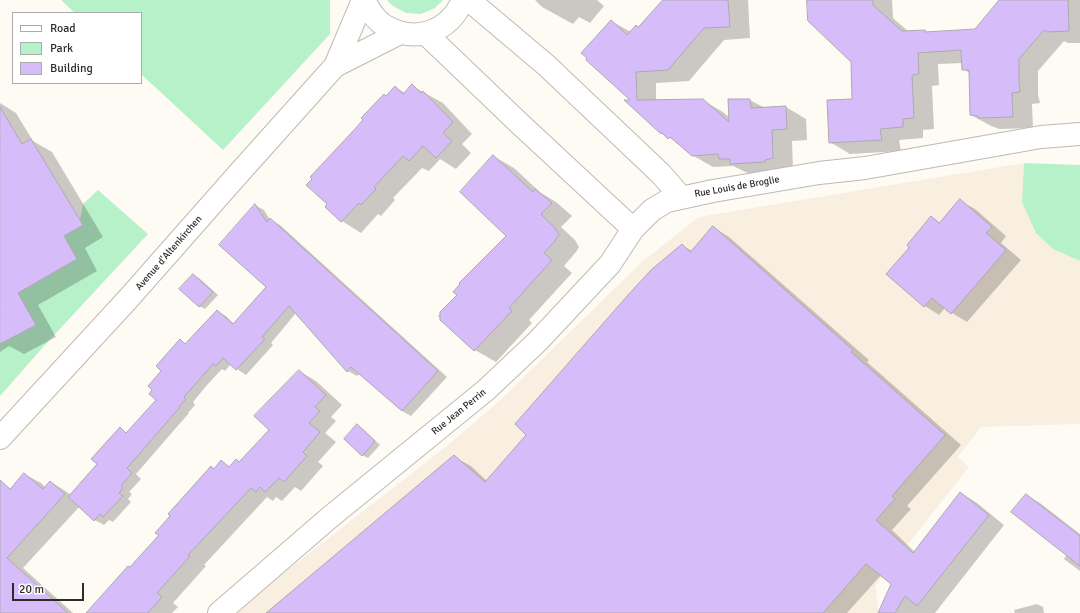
<!DOCTYPE html>
<html>
<head>
<meta charset="utf-8">
<style>
  body { margin:0 }
  #map { position:relative; width:1080px; height:613px; overflow:hidden; background:#fefaf4; font-family:Signika,sans-serif }
  canvas { display:block }
  .legend { position:absolute; left:12px; top:12px; width:130px; height:72px; box-sizing:border-box; background:#fff; border:1px solid #ababa9; margin:0; padding:5px 7px; list-style:none; font-size:12px; color:#2e2c29 }
  .legend li { display:flex; align-items:center; gap:8px; height:20px }
  .legend b { width:20px; border:1px solid #ababa9 }
  .scale { position:absolute; left:12px; top:583px; width:72px; height:18px; box-sizing:border-box; border:2px solid #2e2c29; border-top:0; padding-left:5px; font-size:12px; line-height:14px; white-space:nowrap; color:#2e2c29; -webkit-text-stroke:3px #fff; paint-order:stroke }
</style>
</head>
<body>
<div id="map">
<canvas width="1080" height="613"></canvas>
<ul class="legend">
<li><b style="height:5px;background:#fff"></b>Road</li>
<li><b style="height:11px;background:#b7f1c9"></b>Park</li>
<li><b style="height:11px;background:#d7bcfa"></b>Building</li>
</ul>
<div class="scale">20 m</div>
</div>
<script>
const context = document.querySelector('canvas').getContext('2d');
context.lineJoin = 'round';
function fill(path, color) {
  context.fillStyle = color;
  context.fill(path, 'evenodd');
}
function stroke(path, color, width, dash) {
  context.strokeStyle = color;
  context.lineWidth = width;
  context.lineCap = dash ? 'butt' : 'round';
  context.setLineDash(dash || []);
  context.stroke(path);
}
function write(font, color, halo, rows, align = 'center') {
  context.font = font + ' Signika,sans-serif';
  context.lineWidth = 3;
  context.setLineDash([]);
  context.textBaseline = 'middle';
  context.strokeStyle = halo;
  context.fillStyle = color;
  for (const [text, x, y, turn = 0] of rows) {
    context.save();
    context.translate(x, y);
    context.rotate((+turn || 0) * Math.PI / 180);
    context.textAlign = isNaN(turn) ? turn : align;
    if (halo) context.strokeText(text, 0, 0);
    context.fillText(text, 0, 0);
    context.restore();
  }
}
fill(new Path2D(`
  M1024,163l-2,39 31,47 27,12v163l-99,3 -23,30 11,10 -94,119 4,27h-641l24,-23 186,-145 48,-41 148,-144 55,-43z`), '#f9efe1');
fill(new Path2D(`
  M61,0h269v34l-107,116 -82,-76v-61h-66z
  M387,0h56l-8,8 -14,6 -15,-1 -13,-7z
  M1024,163l56,2v96l-27,-12 -17,-16 -14,-31z
  M98,190l50,44 -104,112 -44,50v-56l2,3 34,-18 -36,-29 25,-7 52,-30 -13,-23 19,-11 -3,-5 3,-16z`), '#b7f1c9');
fill(new Path2D(`
  M535,0h62l7,6 -14,17 -11,-6 -6,7 -31,-17z
  M665,0h83l2,38 -26,2 -35,41 -33,2v17h46l21,12 7,6 20,-18 15,8 21,-1 20,12 1,21 -15,1 1,29 -41,5 -19,-9 -20,1 -21,-12 -11,-10 -19,-12 -30,-32 -21,-80 20,11 8,-4z
  M808,0h84l1,18 16,14 16,-1 4,2 47,-3 24,-30h80v43h-12l-4,-2 -26,30v24l2,8 -8,1 1,24 -34,1 -5,-2 -3,-1 -20,-11 -1,-42 -7,-4v-6l-25,1 1,21 -7,1 2,43 -11,1v8l-24,2 2,11 -51,3 -20,-12 23,-42 -1,-39z
  M412,86l31,17 29,31 -10,10 9,9 -15,16 -16,-10 -11,12 -7,-3 -29,30 2,2 -14,16 -3,-2 -17,19 -19,-12 -16,-14 60,-110 9,-10 10,6z
  M0,103l16,10 17,28 19,11 51,85 -18,11 12,23 -59,34 18,32 -32,17 -15,-8 -9,6z
  M493,156l21,12 27,25 15,9 16,14 -11,11 14,13 4,7 -3,5 -12,14 8,7 -43,47 3,3 -36,39 -21,-12 -37,-34 20,-21 49,-59z
  M960,201l15,8 31,27 -5,7 20,17 -54,62 -15,-9 -7,-5 -6,7 -14,-9 -14,-59 21,-29 9,5z
  M255,205l9,5 6,10 10,5 167,152 -36,39 -9,-5 -42,-38 -3,3 -9,-5 -52,-58 -25,30 2,2 -27,30 -9,-6 -6,-5 -6,7 -3,-2 -15,16 -14,17 2,3 -7,8h1l-53,61 5,5 -12,13 3,2 -4,5 3,3 -18,20 -4,-2 -5,5 -9,-5 -15,-14 -57,62 50,45h-73v-118l10,-6 14,-15 17,9 5,5 5,-6 16,10 4,3 28,-31 21,-36 7,5 30,-33 5,-29 18,-31 6,4 31,-33 9,5 8,8 33,-37z
  M713,227l16,10 140,123 -2,2 94,83 -54,61 4,3 -19,21 23,22 46,-59 16,10 27,22 -69,88h-55l12,-29 -11,-9 -34,38h-580l187,-156 17,9 16,15 41,-47 154,-189 10,6z
  M193,275l6,3 19,17 -13,14 -6,-3z
  M299,371l17,10 26,24 -11,12 5,4 -11,12 11,9 -18,20 5,4 -22,25 -6,-4 -13,14 -6,-4 -3,4 -6,-4 -63,68 2,1 -33,37 5,4 -6,6h-85l73,-78 61,-73 9,5 9,-5 31,-32z
  M357,426l6,3 17,16 -12,13 -6,-3z
  M1026,495l14,8 40,31v37l-16,-12 3,-5z
  M1037,604l6,3 1,6h-29l-1,-3z`), '#0003');
const building = new Path2D(`
  M663,0h65l2,27 -26,1 -36,42 -32,2 1,28 66,-1 26,23 -1,-23h22l1,9 35,-2 1,23 -15,1 1,28 -8,2v2l-35,2v-5h-11l-1,-5 -26,2 -22,-19 -2,2 -6,-6 -1,1 -37,-34h6l-44,-40 1,-2 -6,-5 30,-33 16,15 9,-10 2,2z
  M807,0h66v5l29,26 23,-1v2l50,-3 24,-29h69l1,31 -22,1 -3,-2 -25,29v24l1,9 -8,1 1,24 -35,1v-2l-8,-1 -1,-45h-7l-1,-20 -43,3 1,21 -7,1 2,43 -11,1v8l-23,2 2,11 -53,3 -2,-43 25,-1 -1,-37 -43,-41z
  M412,84l9,9 2,-2 30,31 -10,11 9,8 -16,17 -13,-12 -14,15 -6,-5 -29,31 2,2 -15,16 -2,-2 -18,19 -16,-15 2,-3 -21,-19 6,-6 -2,-2 44,-47 9,-10 -2,-2 23,-24 2,2 9,-10 8,8z
  M0,107l22,37 9,-5 52,86 -19,11 13,23 -59,34 18,32 -36,19z
  M493,155l40,37 2,-3 17,14 -11,11 13,13 5,7 -4,7 -11,12 8,7 -43,48 3,3 -38,40 -34,-31v-8l17,-17 -4,-3 7,-8 -1,-1 47,-47 -46,-44z
  M960,199l32,28 -6,6 20,17 -55,64 -19,-16 -8,9 -38,-33 23,-26 -2,-3 24,-29 8,7z
  M255,204l12,18 3,-4 168,153 -36,40 -51,-44 -4,5 -58,-66 -27,31 3,2 -29,31 -13,-12 -7,8 -3,-2 -29,33 2,2 -7,8h1l-53,61 5,5 -11,13 2,2 -4,5 4,3 -20,21 -3,-3 -6,7 -26,-24 29,-33 -6,-5 29,-32 6,6 30,-33 -7,-6 3,-4 -4,-4 13,-15 -5,-5 24,-27 5,5 32,-34 16,14 33,-37 -47,-42z
  M713,226l140,124 -2,2 94,83 -53,61 3,3 -19,21 37,33 47,-61 29,23 -72,91 -12,-10 -10,17h-17l13,-29 -25,-20 -43,49h-557l188,-158 31,27 41,-47 -11,-11 113,-129 23,-25 31,-26 8,8z
  M193,274l20,18 -14,15 -20,-18z
  M299,370l27,25 -11,12 5,4 -11,12 11,9 -17,20 4,4 -23,26 -5,-4 -14,14 -5,-5 -4,5 -5,-4 -63,67 2,1 -33,37 5,4 -14,16h-62l42,-47 2,1 29,-32 -4,-2 15,-17 -2,-2 43,-48 3,3 7,-9 8,7 7,-8 3,3 30,-32 -15,-14z
  M357,424l18,17 -13,15 -18,-17z
  M24,473l19,16 7,-8 15,13 -58,64 61,55h-68v-133l10,9z
  M1026,494l54,42v30l-69,-54z`);
fill(building, '#d7bcfa');
stroke(building, '#aca9b1', 1);
const minor = new Path2D(`
  M364,0c5,10 11,20 21,26 31,18 64,6 78,-26
  M469,0l77,65 115,109 20,23
  M425,33l94,90 114,106
  M335,66l65,-33
  M0,438l128,-139 112,-127 95,-106 28,-66
  M219,613l110,-95 157,-128 52,-49 72,-77 23,-35 19,-19 15,-9 46,-10 106,-18 46,-5 176,-31 39,-3`);
stroke(minor, '#bfbab3', 24);
stroke(minor, '#fff', 22);
write('10px', '#2e2c29', '#fff', [
  ["Rue Louis de Broglie",737,187,-10],
  ["Avenue d'Altenkirchen",169,253,-49],
  ["Rue Jean Perrin",459,412,-39]
]);
</script>
</body>
</html>
